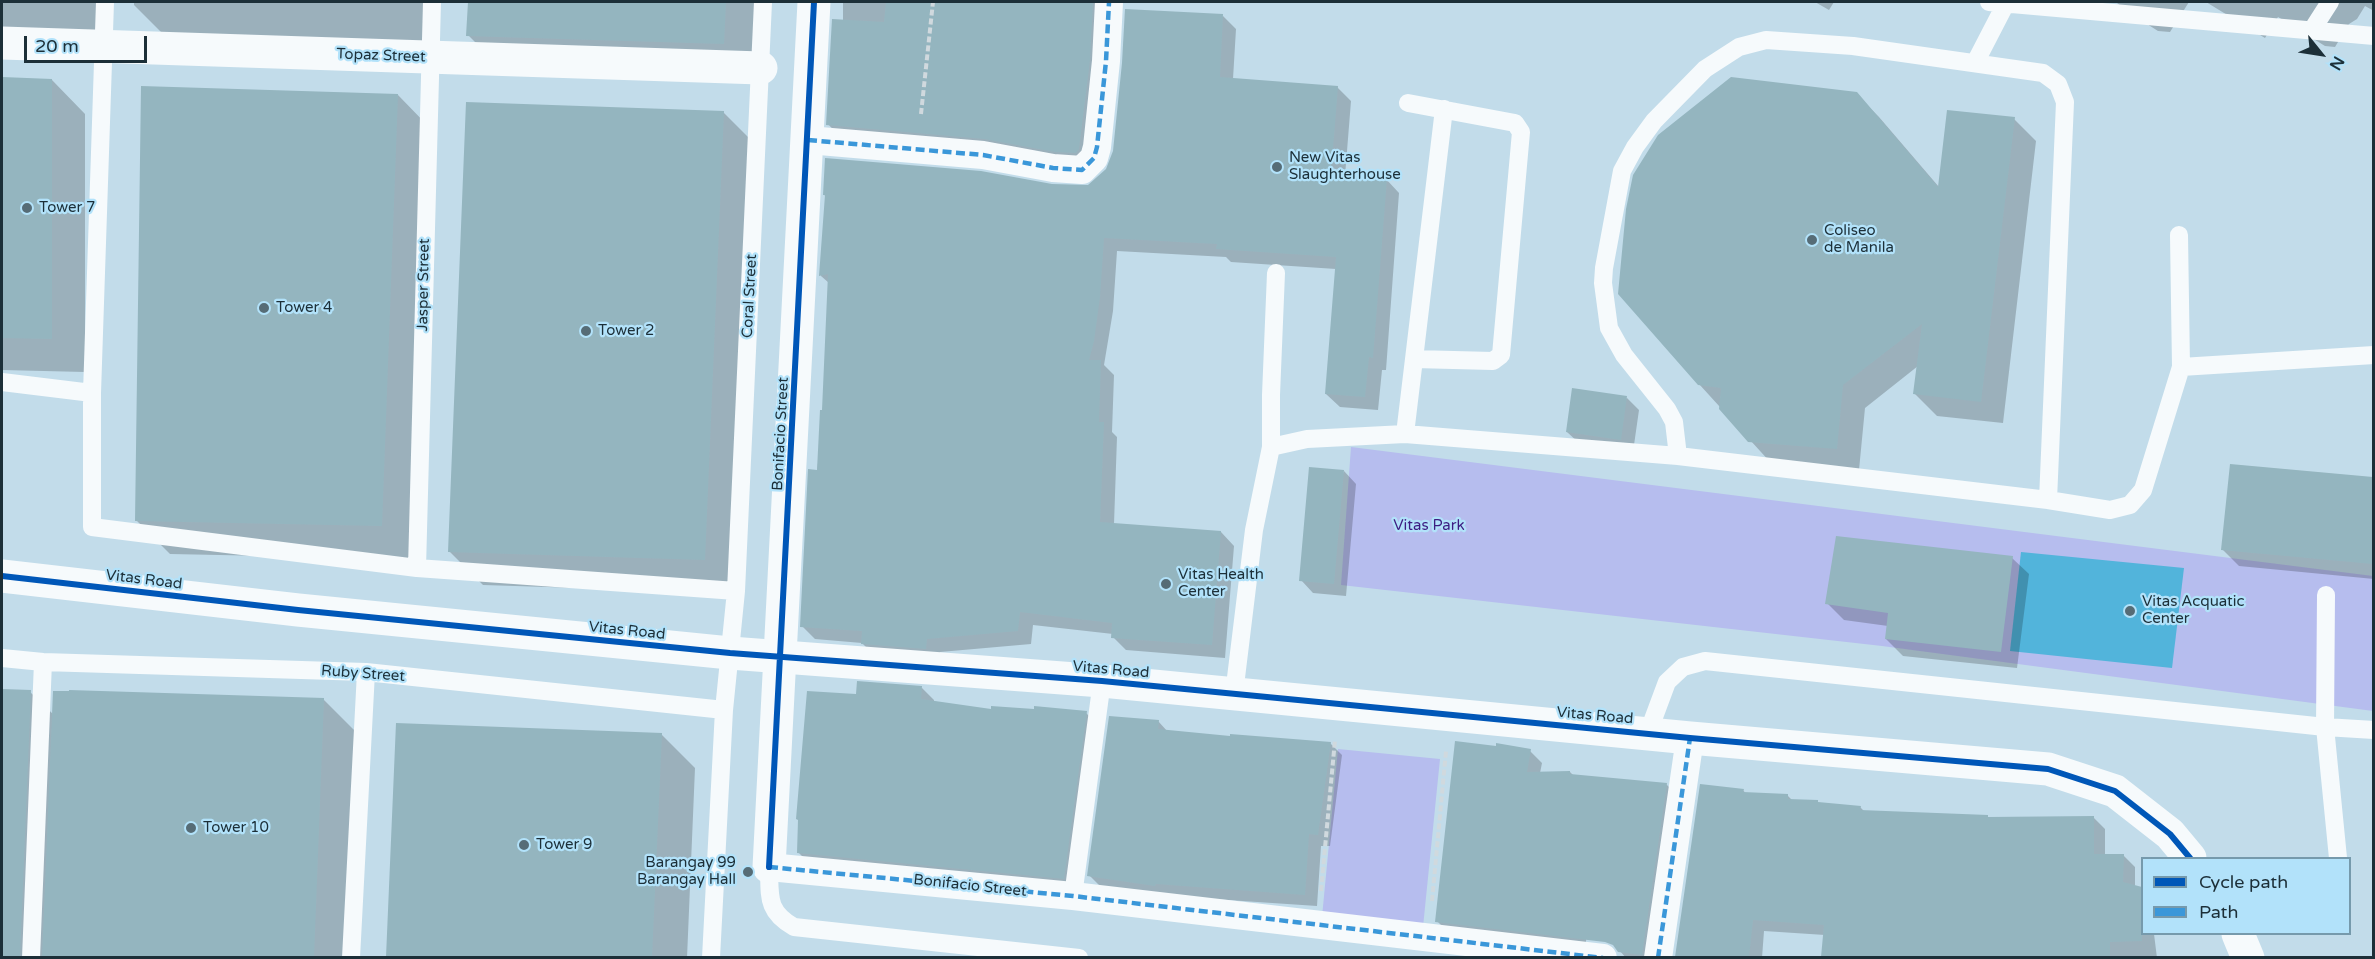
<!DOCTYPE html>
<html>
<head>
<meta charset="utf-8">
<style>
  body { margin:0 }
  #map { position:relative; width:2375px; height:959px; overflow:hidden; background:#c2dcea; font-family:"Varela Round",sans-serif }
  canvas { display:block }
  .frame { position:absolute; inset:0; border:3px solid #1c2f38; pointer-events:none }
  .legend { position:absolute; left:2141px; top:857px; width:210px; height:78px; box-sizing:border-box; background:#b2e2fa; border:2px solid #769aac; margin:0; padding:8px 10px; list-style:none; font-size:18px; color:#1c2f38 }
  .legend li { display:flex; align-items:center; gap:12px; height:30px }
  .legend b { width:30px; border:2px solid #769aac }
  .north { position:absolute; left:2291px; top:24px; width:60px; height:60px; -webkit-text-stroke:4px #b2e2fa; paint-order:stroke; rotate:120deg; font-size:16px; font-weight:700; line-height:24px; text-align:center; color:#1c2f38 }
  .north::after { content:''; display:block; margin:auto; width:21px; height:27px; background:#1c2f38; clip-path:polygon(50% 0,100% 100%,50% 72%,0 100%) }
  .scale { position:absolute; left:24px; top:36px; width:123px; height:27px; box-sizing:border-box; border:3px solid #1c2f38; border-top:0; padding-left:8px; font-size:18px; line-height:21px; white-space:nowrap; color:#1c2f38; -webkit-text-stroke:4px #b2e2fa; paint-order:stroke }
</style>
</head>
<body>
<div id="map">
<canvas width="2375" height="959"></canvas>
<div class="frame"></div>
<ul class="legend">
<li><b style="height:8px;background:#0057b8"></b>Cycle path</li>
<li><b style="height:8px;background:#3a97d9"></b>Path</li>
</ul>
<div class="north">N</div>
<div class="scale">20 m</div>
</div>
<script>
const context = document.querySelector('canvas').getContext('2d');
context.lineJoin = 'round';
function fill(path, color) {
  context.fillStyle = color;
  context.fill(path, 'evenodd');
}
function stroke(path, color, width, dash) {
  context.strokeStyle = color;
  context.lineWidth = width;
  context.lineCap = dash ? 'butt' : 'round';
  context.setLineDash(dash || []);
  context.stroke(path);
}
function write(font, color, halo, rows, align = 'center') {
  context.font = font + ' "Varela Round",sans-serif';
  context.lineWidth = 4.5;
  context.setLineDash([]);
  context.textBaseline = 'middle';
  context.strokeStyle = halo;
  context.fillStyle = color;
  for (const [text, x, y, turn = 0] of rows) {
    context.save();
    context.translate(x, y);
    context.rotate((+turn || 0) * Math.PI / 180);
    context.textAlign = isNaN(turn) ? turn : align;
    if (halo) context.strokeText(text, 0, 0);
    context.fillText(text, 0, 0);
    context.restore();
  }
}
fill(new Path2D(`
  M1351,447l1022,129v135l-491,-65 -541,-61z
  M1338,749l102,10 -17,168 -101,-10z`), '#b6bdee');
fill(new Path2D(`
  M2021,552l163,16 -12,100 -162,-17z`), '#52b4db');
fill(new Path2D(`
  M2,2h96l-2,44 -94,-4z
  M134,2h291l-2,46 -255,-9 -34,-34z
  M469,2h291l-3,75 -255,-8 -34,-34z
  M843,2h259l-16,161 -248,-28 -10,-11 15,-103z
  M1815,2h19l-5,8z
  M2116,2h73l-19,30 -12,-1 -33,-21z
  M2206,2h168v9l-9,-5 -8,13 -8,5 -14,23 -10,-1 -47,-29 -13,21z
  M1223,16l13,13 -3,50 104,8 14,14 -6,75 41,3 13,14 -13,177h-4l-4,40 -38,-3 -14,-13 10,-125 -105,-7 -5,-5 -109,-6 -4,60 -9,54 10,10 -2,57 5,5 -3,87 107,8 13,14 -9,112 -99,-8 -13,-13v-3l-80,-9 -2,19 -91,8 -1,10 -63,-5 -14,-14 -47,-4 -13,-13 21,-215 6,-128 -8,-7 5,-80 -2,-1 226,-9 38,1 19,-17z
  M2,79l50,1 33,34v258l-83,-2z
  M1856,94l23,23 60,70 75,-68 22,22 -33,282 -66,-7 -22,-22 3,-28 -53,42 -6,62 -88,-7 -72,-79z
  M398,95l33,34 -15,430 -246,-5 -34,-34z
  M723,112l34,34 -18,447 -256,-8 -34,-34z
  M1627,398l12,12 -6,42 -53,-8 -13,-12z
  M2231,466l143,13v100l-135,-13 -17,-17z
  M1344,471l12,13 -10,112 -33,-3 -12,-13z
  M2012,558l17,16 -12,94 -114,-12 -17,-17 2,-13 -44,-6 -17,-17z
  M922,688l12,12v3l58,8 94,2 12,12 -22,165 -265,-25 -13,-13 59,-156z
  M2,691l28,1 24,23 269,-16 34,34 -9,225h-346z
  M1158,721l10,11 63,6 99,5 12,12 -12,91h-9l-4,60 -149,-10 -67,-9 -12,-12z
  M398,724l263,10 34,34 -8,190h-299z
  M1530,751l12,12 -2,10 30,-1 4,4 92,8 12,12 -23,162h-29l-6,-7 -19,-126 -16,124 -136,-16 -12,-12z
  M1701,785l42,5 3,4 42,2 5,5 67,6 5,5 125,7 103,-2 12,12v26h18l12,12v19l7,2v46h12l3,24h-334l2,-23 -61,-4 -2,27h-86z`), '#0003');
fill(new Path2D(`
  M468,2h258l-2,42 -258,-8z
  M886,2h207l-3,58 -11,89 -3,4 -21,-1 -71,-13 -158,-14 6,-106 52,3z
  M1125,9l98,5 -3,63 118,9 -7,88 56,4 -14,180 -4,-1 -4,40 -40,-3 11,-137 -120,-8 1,-5 -113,-6 -4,59 -6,44 -5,19h12l-2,62h5l-4,100 121,9 -9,114 -101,-7 1,-15 -92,-11 -2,19 -91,8 -1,10 -65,-5 1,-13 -62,-4 8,-158 9,1 3,-60h2l6,-136 -9,2 6,-81h-2l2,-37 156,13 71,13 36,1 18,-16 7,-18 9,-88z
  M2,77l50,2v260l-50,-1z
  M1731,77l126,15 81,95 9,-77 68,7 -34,285 -68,-8 9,-70 -79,61 -6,64 -89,-7 -29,-33 2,-21 -23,-3 -80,-91 8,-85 7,-34 25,-40z
  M141,86l257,8 -16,432 -247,-5z
  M466,102l258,9 -19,449 -257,-8z
  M1572,388l55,8 -6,44 -55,-8z
  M2230,464l143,13v87l-152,-14z
  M1309,467l35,3 -10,114 -35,-3z
  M1836,536l177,20 -12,96 -116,-13 3,-26 -63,-9z
  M857,681l65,5 -1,13 70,10v-3l43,3v-3l53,5 -23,168 -267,-26 1,-33 -2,-1 11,-128 49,3z
  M2,689l29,1 -11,267h-18z
  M69,690l255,8 -10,259h-272l11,-266h16z
  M1109,716l50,4 -1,9 72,7v-2l101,8 -13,93 -9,-1 -4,61 -149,-11 -1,2 -68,-10z
  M396,723l266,10 -10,224h-266z
  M1455,741l41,5v-3l35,6 -4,23 43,-1v3l97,9 -25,172 -24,-3 -5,-7 -8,-3 -170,-20z
  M1700,784l44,5 -1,3 45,2v5l30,1v2l43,4 -1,4 128,5v2l106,-1v38h30l-1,28 19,5v54l-32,1v15h-289l3,-32 -71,-5 -4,37h-74z`), '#94b5bf');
stroke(new Path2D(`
  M921,114l12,-112
  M1321,891l14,-151
  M1432,901l14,-150`), '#d0d9de', 4, [6, 3]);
stroke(new Path2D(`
  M105,2l-13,391v134l325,41 319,23
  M1989,2l385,34
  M2312,30l18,-28
  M1975,63l31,-60
  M1408,103l107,20 6,9 -20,223 -8,6 -79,-2
  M2181,367l193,-12
  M2,382l90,11
  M1405,434l39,-325
  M1271,447l36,-8 98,-5 273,22 370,44 62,10 20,-5 13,-15 38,-123 -2,-132
  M1678,456l-4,-34 -7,-13 -43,-54 -15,-27 -6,-45 1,-15 18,-97 13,-24 19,-26 51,-52 34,-22 27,-7 87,6 190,27 15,11 7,18 -17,398
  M417,568l15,-566
  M2326,595l-1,132 13,131
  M2,658l41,4 323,10 358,38
  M1234,694l20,-164 17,-83v-52l5,-122
  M1648,733l19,-51 16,-15 22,-6 620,66 49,3
  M769,867c1,29 -3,44 25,60l285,31
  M1073,896l29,-215
  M31,958l12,-296
  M351,958l15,-286
  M711,958l13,-248 12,-119 27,-589`), '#f6fafc', 18);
stroke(new Path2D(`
  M808,140l175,15 70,13 29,2 12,-12 3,-11 9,-86 3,-59
  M769,867l304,29 530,62
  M1658,958l32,-220`), '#f6fafc', 28);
stroke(new Path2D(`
  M2,43l759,25
  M769,867l45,-865`), '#f6fafc', 33);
stroke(new Path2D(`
  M2,576l296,34 432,43 372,28 588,57 358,31 67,22 55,43 20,24
  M2238,934l10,24`), '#f6fafc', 33);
stroke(new Path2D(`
  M808,140l175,15 70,13 29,2 12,-12 3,-11 9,-86 3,-59
  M769,867l304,29 530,62
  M1658,958l32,-220`), '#3a97d9', 4.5, [9, 4.5]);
stroke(new Path2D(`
  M2,576l296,34 432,43 372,28 588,57 358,31 67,22 55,43 20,24
  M769,867l45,-865`), '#0057b8', 6);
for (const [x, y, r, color] of [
  [1277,167,6,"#566c76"],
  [27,208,6,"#566c76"],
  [1812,240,6,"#566c76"],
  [264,308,6,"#566c76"],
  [586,331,6,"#566c76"],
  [1166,584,6,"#566c76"],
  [2130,611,6,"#566c76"],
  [191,828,6,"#566c76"],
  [524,845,6,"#566c76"],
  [748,872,6,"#566c76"]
]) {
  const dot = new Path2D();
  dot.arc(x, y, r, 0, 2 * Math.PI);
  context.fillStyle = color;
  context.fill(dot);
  stroke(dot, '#b2e2fa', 2);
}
write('15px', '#1c2f38', '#b2e2fa', [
  ["Topaz Street",381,56,2],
  ["Jasper Street",424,285,-89],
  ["Coral Street",750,296,-87],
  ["Bonifacio Street",781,434,-87],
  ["Vitas Road",144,580,7],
  ["Vitas Road",627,631,6],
  ["Vitas Road",1111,670,5],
  ["Ruby Street",363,674,4],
  ["Vitas Road",1595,716,5],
  ["Bonifacio Street",970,886,6]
]);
write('15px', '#1c2f38', '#b2e2fa', [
  ["New Vitas",1289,158],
  ["Slaughterhouse",1289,175],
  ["Tower 7",39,208],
  ["Coliseo",1824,231],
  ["de Manila",1824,248],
  ["Tower 4",276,308],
  ["Tower 2",598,331],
  ["Vitas Health",1178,575],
  ["Center",1178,592],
  ["Vitas Acquatic",2142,602],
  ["Center",2142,619],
  ["Tower 10",203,828],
  ["Tower 9",536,845],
  ["Barangay 99",736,863,"right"],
  ["Barangay Hall",736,880,"right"]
], 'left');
write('15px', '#3d1d82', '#b2e2fa', [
  ["Vitas Park",1429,526]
]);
</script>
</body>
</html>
